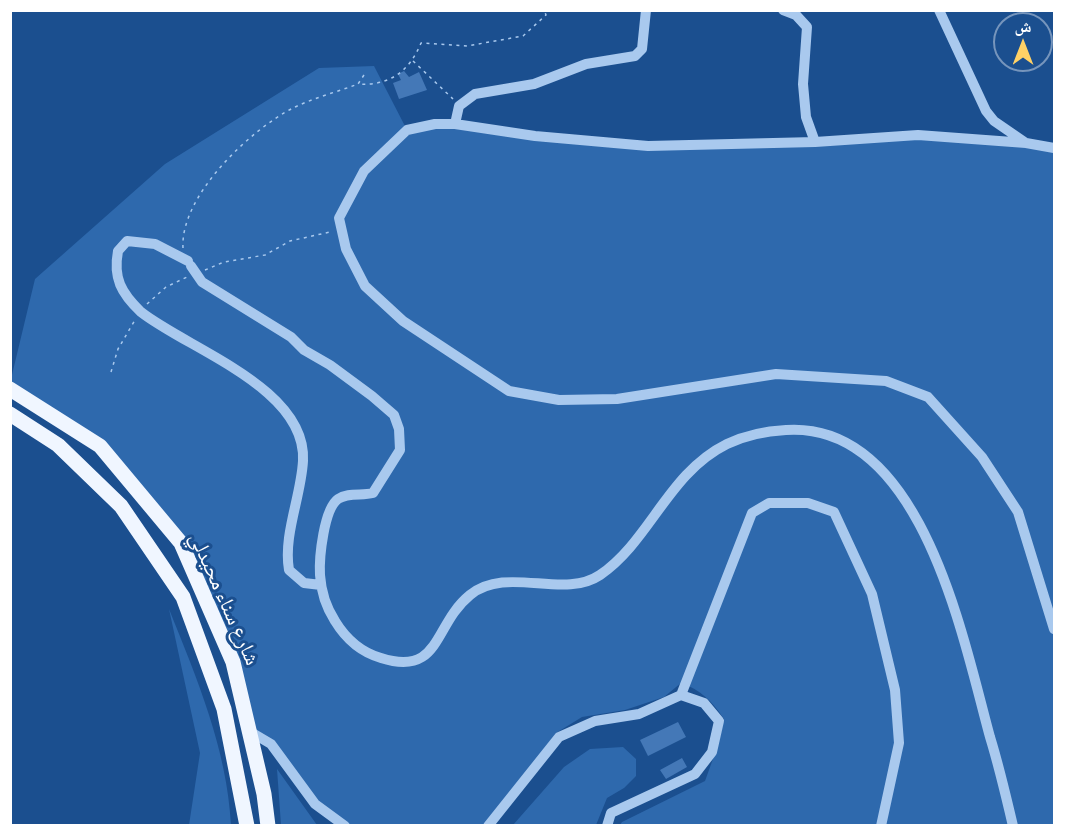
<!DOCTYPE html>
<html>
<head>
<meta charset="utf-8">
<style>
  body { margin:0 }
  #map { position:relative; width:1065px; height:836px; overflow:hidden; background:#1b4f8f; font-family:Manrope,"Noto Naskh Arabic",sans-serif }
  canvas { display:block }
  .frame { position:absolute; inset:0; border:12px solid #fff; pointer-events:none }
  .north { position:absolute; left:993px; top:12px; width:60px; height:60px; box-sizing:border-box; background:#1b4f8f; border:2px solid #7695bc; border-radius:50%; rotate:0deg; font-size:16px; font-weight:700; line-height:24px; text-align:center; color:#fff }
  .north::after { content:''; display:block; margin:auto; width:21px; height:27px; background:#ffd166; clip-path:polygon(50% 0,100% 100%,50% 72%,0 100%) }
</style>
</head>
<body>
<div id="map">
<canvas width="1065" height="836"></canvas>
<div class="frame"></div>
<div class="north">ش</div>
</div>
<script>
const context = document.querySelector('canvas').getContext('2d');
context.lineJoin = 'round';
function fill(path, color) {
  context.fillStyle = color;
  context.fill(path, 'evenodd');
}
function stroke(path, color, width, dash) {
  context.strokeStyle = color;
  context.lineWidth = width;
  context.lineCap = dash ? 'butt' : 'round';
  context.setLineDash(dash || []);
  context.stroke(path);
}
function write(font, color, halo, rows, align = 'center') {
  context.font = font + ' Manrope,"Noto Naskh Arabic",sans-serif';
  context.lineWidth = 6;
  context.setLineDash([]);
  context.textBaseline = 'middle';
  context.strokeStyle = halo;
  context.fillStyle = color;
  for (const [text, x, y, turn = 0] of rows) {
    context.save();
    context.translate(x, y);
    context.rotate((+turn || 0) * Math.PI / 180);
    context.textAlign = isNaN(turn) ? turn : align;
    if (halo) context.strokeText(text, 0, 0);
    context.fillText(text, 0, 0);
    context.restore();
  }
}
fill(new Path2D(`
  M374,66l33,64 28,-6 213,22 270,-11 136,13v677h-434l2,-3 83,-41 13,-36 6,-26c-12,-18 -23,-29 -43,-36l-17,14 -39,13 -43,7 -26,16 -68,92h-143l-30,-21 -44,-60 -22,-13 -23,-85 -45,-103 -81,-97 -89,-57v-10l24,-100 130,-115 154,-96z
  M169,609c28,70 58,140 62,216h-42l11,-72z
  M623,747l13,12v17l-12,12 -17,10 -11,27h-83l51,-58 26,-18z
  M277,769l40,56h-36z`), '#2e69ad');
fill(new Path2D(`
  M404,71l5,6 10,-5 8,18 -28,9 -6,-16 8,-3 -3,-6z
  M678,722l8,15 -38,19 -8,-16z
  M682,758l5,9 -21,12 -6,-9z`), '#4478b7');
stroke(new Path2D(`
  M575,11v-1
  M413,61l40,38
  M364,75l-6,9c31,2 51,-12 63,-41l46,3 56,-10 23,-21 -2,-5
  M183,248c-3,-52 67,-118 110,-140 20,-10 44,-16 65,-24
  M205,270l19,-8 41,-7 25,-14 40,-9
  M147,304l19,-17 21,-10
  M111,372l7,-23 17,-29`), '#a9c9ee', 1.5, [3, 4.5]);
stroke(new Path2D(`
  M783,10l13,5 11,12 -4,57 3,33 9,25
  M939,10l47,101 8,10 32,22
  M455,124l4,-18 16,-12 59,-10 52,-20 49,-8 7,-7 4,-39
  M1054,148l-28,-5 -108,-8 -103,7 -167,4 -113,-10 -80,-12h-20l-28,6 -43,41 -25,47 7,31 19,37 38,35 106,70 50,9 58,-1 159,-25 110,7 42,16 54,60 36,55 36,117
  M188,261l-33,-17 -28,-3 -9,10c-5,27 3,42 23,61 47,37 166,76 162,149 -2,36 -20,74 -14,109l15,13 17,2
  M191,266l11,16 89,55 13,13 26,15 42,31 22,19 5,14 1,21 -27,43c-11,3 -25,-1 -35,6 -14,10 -19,58 -18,76 1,15 6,32 15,46 11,18 25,31 46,37 60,19 52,-33 89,-63 37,-30 93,5 130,-20 50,-34 68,-102 127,-131 19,-9 39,-13 59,-14 136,-9 177,209 204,307 9,29 16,59 23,89
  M681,695l71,-182 17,-10h39l26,9 38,82 23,96 4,53 -18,83
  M249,731l22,13 44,60 30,22
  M488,826l71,-89 36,-16 44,-7 42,-19 23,8 15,18 -7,31 -17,22 -84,39 -4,13`), '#a9c9ee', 10);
stroke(new Path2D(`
  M10,389l90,57 81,97 52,119 31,132 4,32
  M10,414l48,31 63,61 62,91 41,112 23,117`), '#f0f6ff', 15);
write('21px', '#fff', '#1b4f8f', [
  ["شارع سناء محيدلي",224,599,66]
]);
</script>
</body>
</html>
